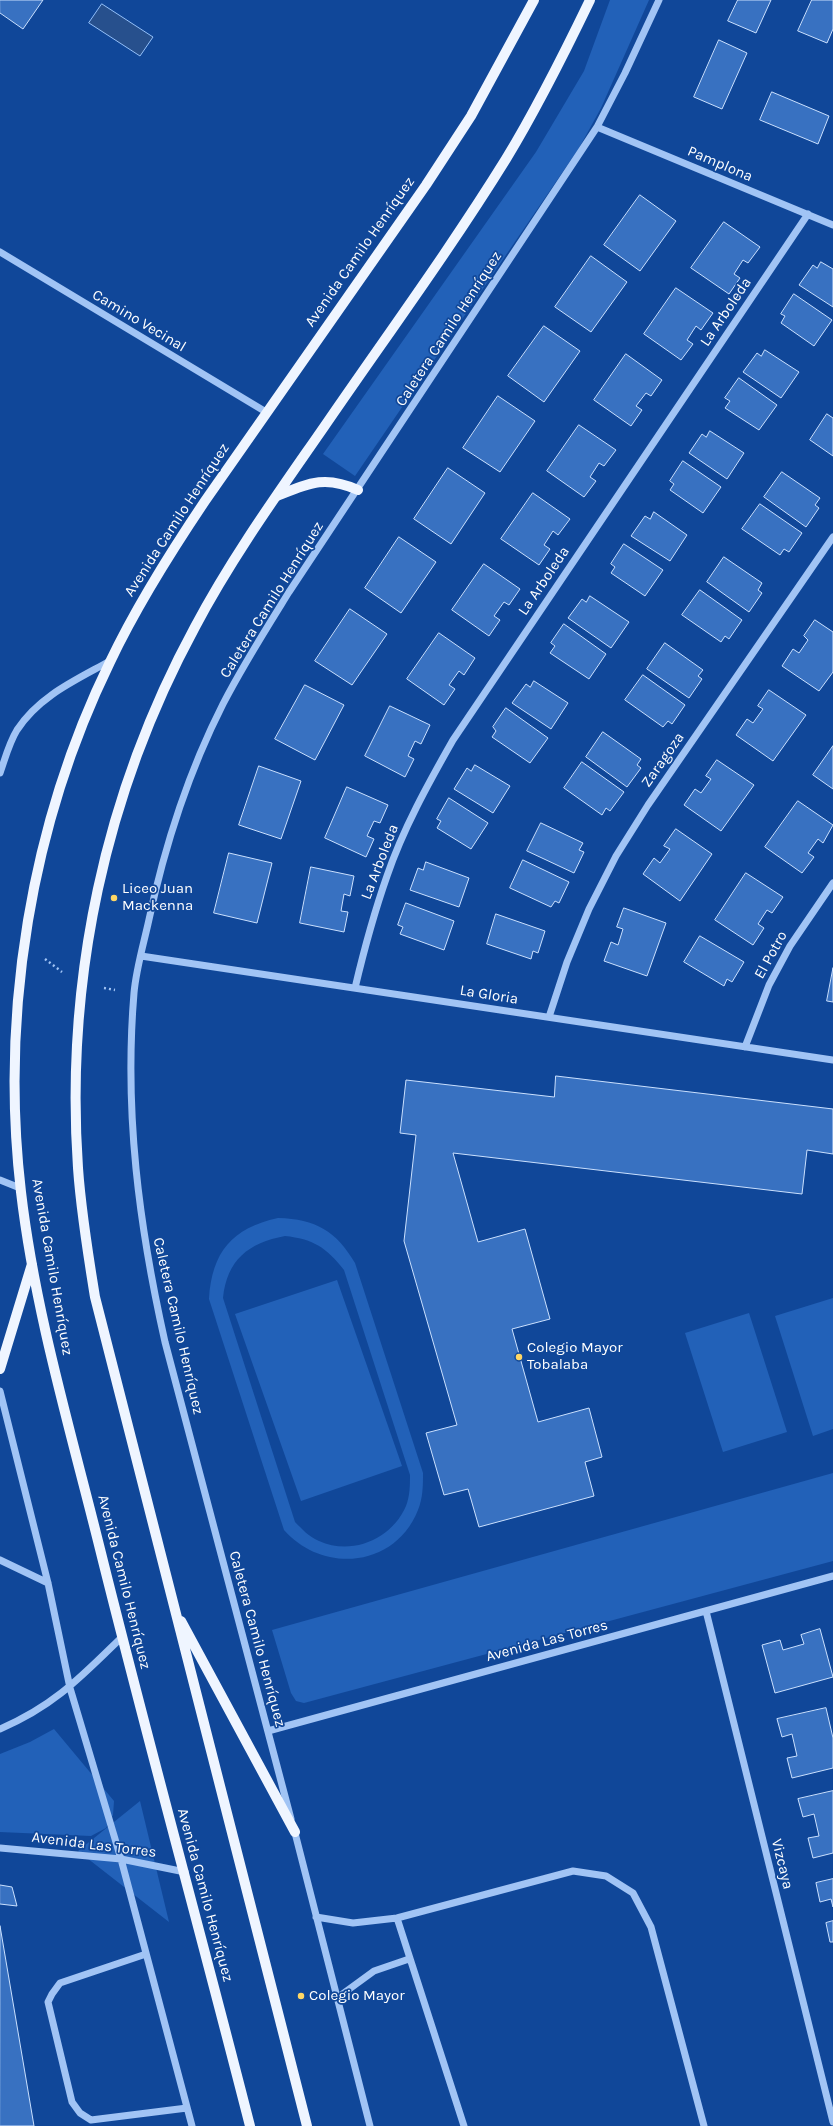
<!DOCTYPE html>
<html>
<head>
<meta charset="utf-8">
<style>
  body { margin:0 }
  canvas { display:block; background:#104799 }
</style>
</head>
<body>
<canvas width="833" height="2126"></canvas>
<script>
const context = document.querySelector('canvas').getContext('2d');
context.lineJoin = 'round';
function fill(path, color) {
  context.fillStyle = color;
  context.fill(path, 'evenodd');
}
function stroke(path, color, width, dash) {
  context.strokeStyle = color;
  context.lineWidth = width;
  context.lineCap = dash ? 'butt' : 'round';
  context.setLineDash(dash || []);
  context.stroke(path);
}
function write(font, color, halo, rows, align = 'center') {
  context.font = font + ' Karla,sans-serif';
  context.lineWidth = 3.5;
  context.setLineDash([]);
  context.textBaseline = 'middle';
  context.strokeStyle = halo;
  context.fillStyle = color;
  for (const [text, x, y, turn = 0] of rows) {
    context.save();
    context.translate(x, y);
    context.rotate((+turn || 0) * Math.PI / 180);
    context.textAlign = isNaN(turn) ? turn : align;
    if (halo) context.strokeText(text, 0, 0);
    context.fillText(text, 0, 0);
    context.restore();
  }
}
fill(new Path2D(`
  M610,0h39l-48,108 -22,40 -224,328 -32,-22 213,-302 48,-81z
  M278,1218c38,1 58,13 77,45l68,210c0,12 0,25 -5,37 -23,58 -95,64 -134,20l-75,-231c3,-47 23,-71 69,-81zM285,1236c28,3 41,11 59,34l66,205c0,10 0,21 -4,31 -14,33 -54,50 -87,35 -10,-4 -17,-12 -24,-19l-72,-224c4,-38 25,-55 62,-62z
  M337,1280l65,186 -101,35 -66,-187z
  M833,1298v131l-20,7 -38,-120z
  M749,1313l38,119 -64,20 -38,-119z
  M833,1473v88l-529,142 -8,-2 -5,-8 -19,-63z
  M54,1729l60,72 -1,14 -7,13 -15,8 -91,-4v-78l30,-12z
  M140,1801l29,121 -91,-71z`), '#2261b8');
const water = new Path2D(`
  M102,4l51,33 -13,19 -51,-33z`);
fill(water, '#27508d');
stroke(water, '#93bff8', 1);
const building = new Path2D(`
  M0,0h43l-20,29 -23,-16z
  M738,0h33l-15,33 -28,-12z
  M812,0h21v29l-6,14 -29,-12z
  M719,40l28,13 -25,56 -28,-12z
  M772,92l57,24 -11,28 -58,-24z
  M640,195l36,26 -36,50 -36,-26z
  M724,222l36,25 -12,16 -5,-3 -9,14 6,4 -11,16 -38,-26z
  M591,256l36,26 -36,50 -36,-25z
  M821,262l12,7v38l-34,-22 14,-20 4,3z
  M676,288l37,25 -12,17 -5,-4 -9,14 6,4 -12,16 -37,-26z
  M794,294l38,26 -18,26 -33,-23 4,-7 -4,-2z
  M544,326l36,25 -36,51 -36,-26z
  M765,350l34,22 -18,26 -38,-26 14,-19 4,3z
  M626,354l36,26 -11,16 -5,-3 -10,13 6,4 -11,16 -37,-26z
  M739,378l38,27 -18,25 -34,-22 5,-7 -5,-3z
  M498,396l37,25 -35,51 -37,-24z
  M827,414l6,4v38l-23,-16z
  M579,425l37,25 -12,16 -5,-3 -9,14 6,4 -12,16 -37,-26z
  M710,431l34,22 -17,26 -38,-26 13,-19 4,3z
  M683,461l38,26 -18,26 -33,-23 4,-6 -4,-3z
  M448,468l37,25 -34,51 -37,-25z
  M782,472l38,26 -5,7 4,3 -13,19 -42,-30z
  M533,493l37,26 -12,16 -5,-4 -9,14 6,4 -11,16 -38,-26z
  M760,504l42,29 -13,19 -5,-3 -4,6 -38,-26z
  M654,512l33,23 -17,26 -39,-25 14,-20 5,3z
  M399,537l37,25 -35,51 -36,-25z
  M624,544l39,26 -18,26 -34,-23 4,-6 -4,-3z
  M724,557l38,26 -4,7 4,3 -13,19 -42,-30z
  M484,564l36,25 -11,16 -5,-3 -10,14 6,4 -11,16 -37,-26z
  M700,590l42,30 -13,19 -4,-3 -4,6 -39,-27z
  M590,596l39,26 -18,26 -43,-30 14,-19 4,3z
  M350,609l37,25 -35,51 -37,-24z
  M815,620l18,12v40l-14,19 -37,-25 11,-17 6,4 9,-13 -4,-4z
  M564,624l42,30 -17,25 -39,-26 5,-7 -4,-3z
  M439,633l36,25 -11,17 -5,-4 -10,14 6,4 -11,16 -37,-26z
  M665,643l38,27 -5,6 4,3 -13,19 -42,-29z
  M643,675l42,30 -13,19 -4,-3 -5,6 -38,-27z
  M534,681l34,22 -17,26 -39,-26 14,-19 4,3z
  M305,685l39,20 -29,55 -40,-21z
  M769,690l37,25 -33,46 -37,-26 11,-16 6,4 10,-14 -5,-3z
  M390,706l40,19 -9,19 -6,-3 -7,15 6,3 -9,18 -40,-21z
  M506,708l42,30 -18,25 -38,-26 4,-6 -3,-4z
  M603,732l38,27 -4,6 4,3 -14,19 -41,-30z
  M833,746v43l-20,-14z
  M717,760l37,25 -33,46 -37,-26 11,-16 6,4 10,-14 -5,-3z
  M582,762l42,30 -14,19 -4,-3 -4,7 -38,-27z
  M475,765l35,21 -17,27 -39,-24 13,-21 4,3z
  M259,766l42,15 -20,58 -42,-14z
  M347,787l41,18 -8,18 -6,-2 -7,15 7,3 -8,18 -41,-19z
  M449,798l39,25 -17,26 -34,-21 4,-7 -4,-2z
  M798,801l35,24 -10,18 -5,-4 -10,14 6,4 -12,16 -37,-26z
  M541,823l42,20 -4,7 5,2 -10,21 -47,-22z
  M676,829l36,25 -32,47 -37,-27 11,-16 6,5 10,-14 -6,-3z
  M229,853l43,10 -15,60 -43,-10z
  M523,860l46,22 -10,21 -4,-2 -4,6 -41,-19z
  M426,862l43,16 -10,29 -49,-17 8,-22 5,2z
  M311,867l43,9 -4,20 -6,-2 -3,17 7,1 -4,20 -44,-9z
  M746,873l37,24 -11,16 -5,-3 -9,14 6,4 -11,17 -38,-25z
  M406,903l48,18 -10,29 -44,-16 3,-7 -5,-2z
  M624,908l42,15 -19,53 -43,-15 7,-19 7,3 5,-16 -6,-2z
  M496,914l49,17 -7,22 -5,-2 -2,8 -44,-15z
  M700,936l44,26 -12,20 -5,-3 -3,7 -40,-24z
  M833,968v34l-6,-1z
  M556,1076l277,33v45l-26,-4 -5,44 -349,-41 25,89 47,-13 25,90 -38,10 26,93 51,-14 13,49 -17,5 9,34 -115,31 -11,-38 -24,6 -18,-62 31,-8 -53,-184 12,-106 -16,-2 6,-53 148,17z
  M820,1629l13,48 -58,16 -13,-48 18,-5 3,10 21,-6 -3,-9z
  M826,1708l7,30v30l-41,10 -5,-20 10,-2 -5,-22 -10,3 -5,-18z
  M833,1791v62l-20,5 -5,-20 11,-2 -5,-22 -11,3 -5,-18z
  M833,1879v28l-2,-8 -11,3 -4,-19z
  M0,1885l12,2 5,19 -17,-2z
  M833,1921v21h-3l-4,-19z
  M0,1926l34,200h-34z`);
fill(building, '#3871c1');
stroke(building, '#cae0fe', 1);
stroke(new Path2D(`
  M45,959l17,13
  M104,988l11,2`), '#a1c4f5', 2.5, [2, 3]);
stroke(new Path2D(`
  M597,127l236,98
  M0,252l266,160
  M0,773c5,-14 9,-30 17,-43 22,-34 59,-50 93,-69
  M141,956l692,104
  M355,988c9,-38 19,-75 32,-112 16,-47 41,-92 66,-136l355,-526
  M549,1017l18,-55 22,-53 27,-53 32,-51 185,-268
  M745,1047l24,-62 21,-39 43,-63
  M0,1180l20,8
  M0,1391l48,192 22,105 51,171 71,267
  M0,1560l48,23
  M706,1611l127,511
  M0,1729c54,-23 81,-52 122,-92
  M268,1731l565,-155
  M291,1819l-126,-477c-26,-116 -41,-230 -31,-349 2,-23 9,-47 14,-69 16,-76 40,-151 75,-220 20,-39 43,-75 66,-112l308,-465 28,-54 34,-73
  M294,1829l76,297
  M0,1848l121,11 64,13
  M316,1917l37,6 44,-5 176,-47 33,5 27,17 18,34 53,199
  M397,1918l67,208
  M146,1954l-86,29 -8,11 -4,8 24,100 8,11 11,7 96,-12
  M337,1998l37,-27 35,-12`), '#a1c4f5', 7);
stroke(new Path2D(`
  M277,496c32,-13 48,-21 81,-6
  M0,1369l32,-105
  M181,1621l114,211
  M250,2126c-49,-192 -102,-384 -150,-577 -29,-117 -65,-237 -79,-357 -21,-179 10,-368 89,-530 27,-57 60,-109 95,-161l221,-316 45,-69 63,-116
  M307,2126l-212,-829c-7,-43 -14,-85 -17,-129 -13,-188 27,-375 117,-541 37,-70 84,-135 129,-200 61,-89 125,-176 182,-268 31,-51 58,-105 84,-159`), '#eff5ff', 10);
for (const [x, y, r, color] of [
  [114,898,4,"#ffd765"],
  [519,1357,4,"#ffd765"],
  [301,1996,4,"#ffd765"]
]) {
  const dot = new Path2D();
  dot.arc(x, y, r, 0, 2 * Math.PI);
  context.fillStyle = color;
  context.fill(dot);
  stroke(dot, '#104799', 1.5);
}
write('15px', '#fff', '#104799', [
  ["Pamplona",720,164,23],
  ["Avenida Camilo Henríquez",360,252,-55],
  ["La Arboleda",726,312,-56],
  ["Camino Vecinal",139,321,31],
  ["Caletera Camilo Henríquez",449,329,-57],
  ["Avenida Camilo Henríquez",177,520,-57],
  ["La Arboleda",544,581,-56],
  ["Caletera Camilo Henríquez",272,600,-58],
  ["Zaragoza",663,760,-55],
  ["La Arboleda",380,862,-69],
  ["El Potro",771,955,-61],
  ["La Gloria",489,995,9],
  ["Avenida Camilo Henríquez",52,1267,80],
  ["Caletera Camilo Henríquez",178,1326,77],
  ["Avenida Camilo Henríquez",124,1582,76],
  ["Caletera Camilo Henríquez",257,1639,75],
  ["Avenida Las Torres",547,1641,-15],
  ["Avenida Las Torres",94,1845,7],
  ["Vizcaya",782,1864,76],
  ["Avenida Camilo Henríquez",205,1895,75]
]);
write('15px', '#fff', '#104799', [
  ["Liceo Juan",122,889],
  ["Mackenna",122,906],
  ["Colegio Mayor",527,1348],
  ["Tobalaba",527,1365],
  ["Colegio Mayor",309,1996]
], 'left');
</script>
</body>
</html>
